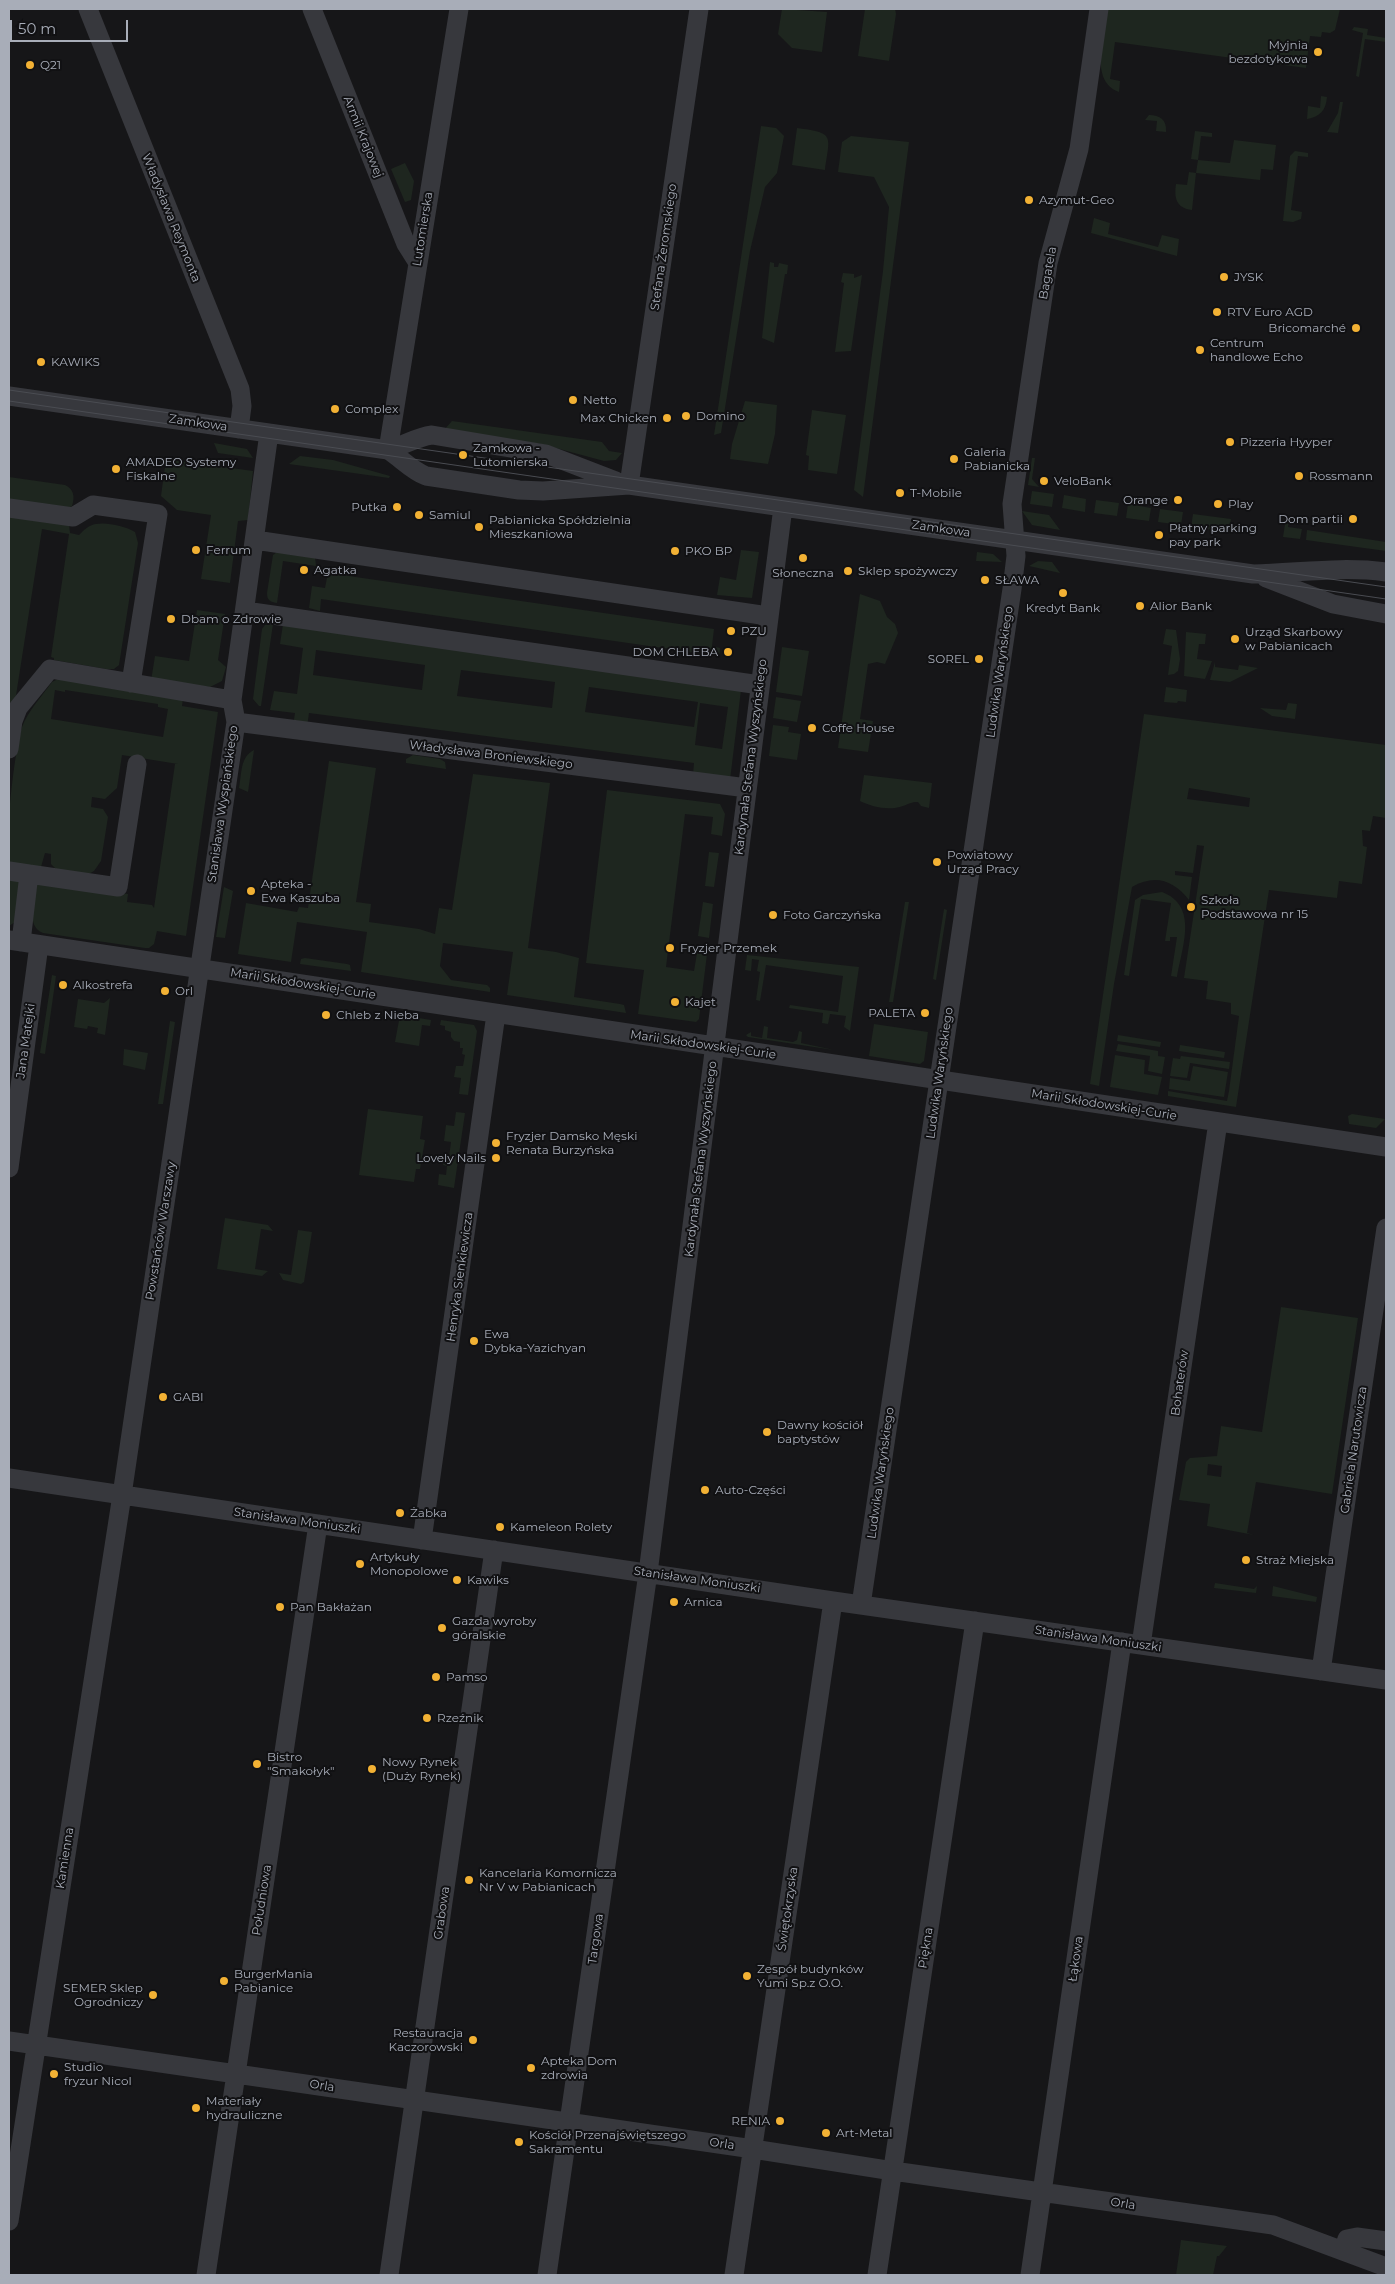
<!DOCTYPE html>
<html>
<head>
<meta charset="utf-8">
<style>
  body { margin:0 }
  #map { position:relative; width:1395px; height:2284px; overflow:hidden; background:#161618; font-family:Montserrat,sans-serif }
  canvas { display:block }
  .frame { position:absolute; inset:0; border:10px solid #a8adb8; pointer-events:none }
  .scale { position:absolute; left:10px; top:20px; width:118px; height:22px; box-sizing:border-box; border:2px solid #a8adb8; border-top:0; padding-left:6px; font-size:15px; line-height:18px; white-space:nowrap; color:#a8adb8; -webkit-text-stroke:4px #111113; paint-order:stroke }
</style>
</head>
<body>
<div id="map">
<canvas width="1395" height="2284"></canvas>
<div class="frame"></div>
<div class="scale">50 m</div>
</div>
<script>
const context = document.querySelector('canvas').getContext('2d');
context.lineJoin = 'round';
function fill(path, color) {
  context.fillStyle = color;
  context.fill(path, 'evenodd');
}
function stroke(path, color, width, dash) {
  context.strokeStyle = color;
  context.lineWidth = width;
  context.lineCap = dash ? 'butt' : 'round';
  context.setLineDash(dash || []);
  context.stroke(path);
}
function write(font, color, halo, rows, align = 'center') {
  context.font = font + ' Montserrat,sans-serif';
  context.lineWidth = 4;
  context.setLineDash([]);
  context.textBaseline = 'middle';
  context.strokeStyle = halo;
  context.fillStyle = color;
  for (const [text, x, y, turn = 0] of rows) {
    context.save();
    context.translate(x, y);
    context.rotate((+turn || 0) * Math.PI / 180);
    context.textAlign = isNaN(turn) ? turn : align;
    if (halo) context.strokeText(text, 0, 0);
    context.fillText(text, 0, 0);
    context.restore();
  }
}
fill(new Path2D(`
  M782,9l45,3 -5,40 -30,-4 -14,-14z
  M865,9h30l1,5 -7,47 -31,-5z
  M1108,9h232l-5,21 -5,3 -8,-1 -1,5 -11,-1 -4,32 -191,-26 -5,37 10,2 -1,11c-31,-11 -14,-60 -11,-83z
  M1354,27l14,2 -1,6 19,3v4l-21,-3 -6,38 -3,-1 7,-43 -11,-3z
  M1321,96l6,1c-1,13 -7,20 -20,22l1,-13 12,2z
  M1340,102h3l-5,31 -11,-1 11,-19z
  M1149,115c11,0 18,5 17,17l-10,-1 1,-10 -12,-1z
  M761,126l15,2 8,8 -7,37 -12,14 -15,64 -29,182 -7,2z
  M797,128c38,5 33,7 28,42l-33,-5z
  M1195,131l17,2v4l-11,-1 -3,24 32,3 4,-23 42,5 -3,25 -12,-1 -1,11 -64,-7 -4,37c-16,-2 -18,-12 -16,-26l11,1 2,-13 7,1 2,-13 -7,-1z
  M851,136l58,6 -46,355 -9,-7 29,-219 6,-64 -15,-30 -36,-5 4,-30z
  M1295,151l13,2v4l-10,-1 -7,54 11,2 -1,7 -8,3 -10,-1 7,-65z
  M405,163l9,18 -3,19 -6,2 -14,-33z
  M1094,218l16,5 -2,11 50,13 4,-12 17,4 -2,17 -86,-23z
  M770,262l4,1v4h4l1,-4 9,2 -1,9h-2l-11,69 -12,-5z
  M843,273l11,1v4l8,-3 -11,76 -16,1 9,-69 -3,-1z
  M745,401l32,4 -2,29 -7,30 -38,-5 2,-15z
  M812,410l34,5 -9,59 -29,-4 1,-14 -3,-1z
  M452,421l150,21 7,9 13,2 -6,7 -12,1 -63,-17 -98,-13z
  M214,443l33,6 6,9 -35,-5z
  M300,456l33,4 57,16 -1,2 -100,-14z
  M1032,458h3l-3,21 7,8 -11,-2z
  M166,459l87,12 -5,49 -10,1 -8,62 -29,-4 10,-64 -34,-5 -16,-14z
  M9,477l56,8c9,4 10,12 7,21l-4,3 -59,-8z
  M1032,491l22,3 -2,13 -22,-3z
  M1064,495l22,4 -1,13 -23,-4z
  M1096,500l23,3 -2,13 -23,-3z
  M1128,504l23,4 -2,13 -23,-3z
  M1160,509l23,3 -2,13 -23,-3z
  M1022,511l27,4 11,15 -28,-5z
  M1193,514l38,5 -2,13 -38,-5z
  M9,515l60,10 1,8 9,2c5,-5 10,-10 17,-11 11,-2 29,2 39,8l3,11 -19,122 -5,4h-8l-52,-9v-2l-3,-1 18,-123 -27,-5 -27,173h-6z
  M1286,518l3,1 -1,8 14,2 -2,10 -17,-2z
  M1307,530l79,12v9l-80,-11z
  M741,550l18,2 -7,46 -35,-3 3,-18 16,3z
  M277,552l38,5 1,9 -33,-5 -6,42c-7,-1 -10,-3 -10,-10l6,-38z
  M977,552l16,2 9,8 -26,-1z
  M1038,561l14,1 8,11 -31,-7z
  M328,573l386,56 -2,17 8,2 -1,8 -398,-57 -1,12 -11,-3 3,-22 13,2z
  M860,594l20,7 7,16 8,7 3,9 -13,31 -8,-2 -9,2 -8,55 13,2 -5,31 -30,-4z
  M197,610l28,4 -7,46 8,7 -4,14 -12,6 -59,-6 4,-25 34,5z
  M273,624l-12,82h-2l-6,-7 9,-70 3,-4z
  M283,624l458,66 -11,90 -37,-5 1,-12 -385,-50 -2,14 -14,-1 2,-13 -25,-3 4,-19 23,3 6,-46 -23,-4zM316,650l109,15 -3,25 -109,-15zM461,670l94,12 -3,26 -95,-12zM589,687l109,15 -4,25 -109,-15zM700,703l28,4 -6,42 -27,-4z
  M1166,629l10,1 4,29 -2,12 -4,3 -6,1 4,-29 -9,-2z
  M1186,632l20,2 -1,10h-6l-2,15 15,2 -7,18 -21,-3z
  M782,647l27,4 -7,45 -26,-4z
  M1215,662v5l23,3 1,-5 19,3 -28,14 -20,-2z
  M58,679l125,19 -1,8 36,6 -32,224 -29,-5 -3,13 -5,4h-4l-102,-15c-18,-7 -8,-33 -6,-49l7,-3 84,13 -1,8 25,3 2,3 21,-144h3l-56,-9 -5,33 -12,11 -13,-2 -1,10 12,2 5,8 -7,44 -7,10 -7,4 -30,-5 -6,-6v-10l-6,-1 -4,14 -31,-3c-7,-16 5,-118 12,-137 6,-16 20,-31 30,-45zM55,690l10,2v-2l93,14v3l10,2 -5,28 -112,-18z
  M1166,687l21,3 -1,12 -8,-1 -1,2 -13,-1z
  M776,697l25,4 -4,21 -24,-4z
  M1288,703l9,1 -2,15 -23,-3 -12,-8 26,2z
  M1144,714l242,31v73l-13,-2 -3,15 -8,-1 1,16 4,1 -5,37 -23,-3 -2,17 -68,-8 -33,217 -68,-11v-5l59,10 2,-10 10,-75 -8,-2v-11l-25,-4 2,-18 -24,-3 20,-132 -7,-1 -4,28 -18,-2v4l17,2 -3,23c-16,-20 -34,-26 -57,-13l-18,97 -15,102 -9,-2zM1189,788l61,10 -1,9 -62,-8z
  M773,725l16,2 -1,5 13,2 -4,26 -28,-4z
  M254,750l-6,42 -9,-4c3,-15 1,-31 15,-38z
  M413,755l27,4 5,3 1,7 -40,-6v-4z
  M329,761l47,7 -20,134 15,2 -2,18 50,7 16,5 4,-26 13,2 21,-136 77,9 -22,165 28,4 23,6 -5,39 46,7 4,1 2,8 -119,-18 6,-43 -70,-9 -3,23 11,14 36,5 3,3v4l-129,-20 6,-40 -70,-10 -6,40 -53,-8 8,-51 51,9 2,-5 9,1z
  M864,775l68,8 -3,25 -8,-2 -3,-4c-7,0 -9,2 -15,4 -14,5 -31,1 -43,-5z
  M607,790l113,14 5,10 -3,22 -11,-2 2,-17 -28,-3 -19,153 28,4 3,-18 10,1 -8,65 -3,3 -58,-8 6,-44 -58,-7z
  M709,852l10,1 -5,34 -9,-1z
  M9,876l11,5 -5,41 -6,4z
  M224,887l9,4 -8,47 -9,-1z
  M1162,892c37,14 20,55 15,85l-6,-1 6,-39h-7v4h-5l6,-38 -30,-4 -12,77 -5,-1 11,-75 8,-5z
  M703,902l10,2 -4,34 -11,-2z
  M905,902h4l-16,100h-4z
  M944,909l3,1 -11,70 -3,-1z
  M747,955l112,12 -9,64 -6,-4 2,-11 -16,-2 -2,10 -6,-1 1,-10 -34,-5 1,-3 48,7 5,-36 -77,-11 -6,36 -4,-1 4,-28 -3,-1 2,-11 -7,-1 -1,12 -6,-1z
  M305,958l42,6 3,1 1,6 -51,-7 1,-5z
  M52,975l4,1 -11,78 -5,-1z
  M110,998l-5,37 -8,-2 1,-5 -10,-2 -1,3 -13,-2 4,-28 26,4z
  M400,1015l31,5 -1,6 -8,-1 -3,21 -24,-4z
  M441,1020l33,5 3,6 -9,64 -9,-1 2,-16 -7,-1 2,-11h7l2,-11 -3,-1 1,-6h-3v-6l-6,-1 -3,-4v-5l-6,-2v-4l-5,-1z
  M170,1021l5,1 -12,82h-5z
  M874,1024l54,8 -4,29 -4,3 -51,-8z
  M764,1026l4,1 -1,11 26,4 4,-2 2,-9 3,1 -1,11 33,7 -86,-13 -2,-2 5,-3v4l11,2z
  M1118,1035l43,7 -1,5 -43,-6z
  M1118,1044l40,7v5l7,1 -3,17 -14,-3 2,-15 -34,-5z
  M1180,1045l45,7 -1,6 -45,-7z
  M124,1049l24,4 -3,17 -22,-5z
  M1115,1055l30,5 -1,14 18,3 -4,18 -48,-8z
  M1181,1056l49,6 -1,7 -39,-6 -3,15 -17,-2 3,-18 7,1z
  M1193,1066l35,6 -4,25 -55,-8 1,-11 20,3z
  M368,1109l55,7 -3,23 5,1 -5,29h-4l-2,13 -55,-7z
  M456,1112l9,1 -11,75 -16,-3 1,-11 7,1 1,-9 -4,-1 1,-9 5,1 2,-15 -7,-1 2,-16 8,1z
  M1352,1114l33,5 -9,9 -27,-4 -1,-8z
  M225,1218l43,7 5,6 -12,-2 -6,40 13,2 -6,5 -45,-7z
  M298,1230l14,2 -8,50 -3,2 -18,-4 -4,-7 12,2z
  M1281,1307l77,11 -26,176 -76,-12 -9,51 7,2 -47,-9 3,-22 -31,-4 7,-38 4,-4 27,-2 4,-30 41,6zM1208,1464l14,2 -1,11 -14,-2z
  M1215,1583l39,6 3,-3 -1,7 -42,-5z
  M1273,1586l44,11 -1,5 -44,-6z
  M1181,2240l46,6 -8,10h-2l-4,19h-37z`), '#1e261f');
stroke(new Path2D(`
  M88,9l152,380 2,17 -3,23
  M312,9l94,235 12,19
  M9,396l379,54c15,-4 28,-13 44,-15l114,19 70,27
  M388,450c14,9 23,20 38,26l93,14 24,1 86,-6 624,89c46,-1 87,-8 133,-2
  M388,450l71,-441
  M629,485l70,-476
  M9,508l64,9 20,-12 65,9 -27,169
  M255,540l513,76
  M1266,578l67,26 53,10
  M245,611l515,74
  M236,722l511,66
  M9,749l4,-28 5,-13 32,-39 182,31
  M9,871l20,3 -8,68
  M29,874l89,13 19,-123
  M9,940l1377,207
  M9,1168l30,-223
  M9,1478l824,123 553,79
  M422,1540l74,-526
  M861,1605l151,-1016 4,-33 -4,-52 36,-241 31,-114 20,-140
  M1141,1645l77,-523
  M1321,1671l65,-443
  M9,2041l744,108 140,22 380,54 113,42
  M9,2221l113,-726 114,-773 -4,-22 37,-267
  M1343,2251l4,-12 10,-2 29,4
  M206,2275l112,-751
  M389,2275l105,-725
  M547,2275l101,-702 135,-1066
  M734,2275l99,-674
  M877,2275l98,-654
  M1030,2275l92,-633`), '#37383d', 19);
stroke(new Path2D(`
  M9,390l1377,197
  M9,401l1377,198`), '#4a4c52', 1);
for (const [x, y, r, color] of [
  [1318,52,5,"#f2b134"],
  [30,65,5,"#f2b134"],
  [1029,200,5,"#f2b134"],
  [1224,277,5,"#f2b134"],
  [1217,312,5,"#f2b134"],
  [1356,328,5,"#f2b134"],
  [1200,350,5,"#f2b134"],
  [41,362,5,"#f2b134"],
  [573,400,5,"#f2b134"],
  [335,409,5,"#f2b134"],
  [686,416,5,"#f2b134"],
  [667,418,5,"#f2b134"],
  [1230,442,5,"#f2b134"],
  [463,455,5,"#f2b134"],
  [954,459,5,"#f2b134"],
  [116,469,5,"#f2b134"],
  [1299,476,5,"#f2b134"],
  [1044,481,5,"#f2b134"],
  [900,493,5,"#f2b134"],
  [1178,500,5,"#f2b134"],
  [1218,504,5,"#f2b134"],
  [397,507,5,"#f2b134"],
  [419,515,5,"#f2b134"],
  [1353,519,5,"#f2b134"],
  [479,527,5,"#f2b134"],
  [1159,535,5,"#f2b134"],
  [196,550,5,"#f2b134"],
  [675,551,5,"#f2b134"],
  [803,558,5,"#f2b134"],
  [304,570,5,"#f2b134"],
  [848,571,5,"#f2b134"],
  [985,580,5,"#f2b134"],
  [1063,593,5,"#f2b134"],
  [1140,606,5,"#f2b134"],
  [171,619,5,"#f2b134"],
  [731,631,5,"#f2b134"],
  [1235,639,5,"#f2b134"],
  [728,652,5,"#f2b134"],
  [979,659,5,"#f2b134"],
  [812,728,5,"#f2b134"],
  [937,862,5,"#f2b134"],
  [251,891,5,"#f2b134"],
  [1191,907,5,"#f2b134"],
  [773,915,5,"#f2b134"],
  [670,948,5,"#f2b134"],
  [63,985,5,"#f2b134"],
  [165,991,5,"#f2b134"],
  [675,1002,5,"#f2b134"],
  [925,1013,5,"#f2b134"],
  [326,1015,5,"#f2b134"],
  [496,1143,5,"#f2b134"],
  [496,1158,5,"#f2b134"],
  [474,1341,5,"#f2b134"],
  [163,1397,5,"#f2b134"],
  [767,1432,5,"#f2b134"],
  [705,1490,5,"#f2b134"],
  [400,1513,5,"#f2b134"],
  [500,1527,5,"#f2b134"],
  [1246,1560,5,"#f2b134"],
  [360,1564,5,"#f2b134"],
  [457,1580,5,"#f2b134"],
  [674,1602,5,"#f2b134"],
  [280,1607,5,"#f2b134"],
  [442,1628,5,"#f2b134"],
  [436,1677,5,"#f2b134"],
  [427,1718,5,"#f2b134"],
  [257,1764,5,"#f2b134"],
  [372,1769,5,"#f2b134"],
  [469,1880,5,"#f2b134"],
  [747,1976,5,"#f2b134"],
  [224,1981,5,"#f2b134"],
  [153,1995,5,"#f2b134"],
  [473,2040,5,"#f2b134"],
  [531,2068,5,"#f2b134"],
  [54,2074,5,"#f2b134"],
  [196,2108,5,"#f2b134"],
  [780,2121,5,"#f2b134"],
  [826,2133,5,"#f2b134"],
  [519,2142,5,"#f2b134"]
]) {
  const dot = new Path2D();
  dot.arc(x, y, r, 0, 2 * Math.PI);
  context.fillStyle = color;
  context.fill(dot);
  stroke(dot, '#111113', 2);
}
write('12px', '#a8adb8', '#111113', [
  ["Myjnia",1308,45,"right"],
  ["bezdotykowa",1308,59,"right"],
  ["Q21",40,65],
  ["Azymut-Geo",1039,200],
  ["JYSK",1234,277],
  ["RTV Euro AGD",1227,312],
  ["Bricomarché",1346,328,"right"],
  ["Centrum",1210,343],
  ["handlowe Echo",1210,357],
  ["KAWIKS",51,362],
  ["Netto",583,400],
  ["Complex",345,409],
  ["Domino",696,416],
  ["Max Chicken",657,418,"right"],
  ["Pizzeria Hyyper",1240,442],
  ["Zamkowa -",473,448],
  ["Lutomierska",473,462],
  ["Galeria",964,452],
  ["Pabianicka",964,466],
  ["AMADEO Systemy",126,462],
  ["Fiskalne",126,476],
  ["Rossmann",1309,476],
  ["VeloBank",1054,481],
  ["T-Mobile",910,493],
  ["Orange",1168,500,"right"],
  ["Play",1228,504],
  ["Putka",387,507,"right"],
  ["Samiul",429,515],
  ["Dom partii",1343,519,"right"],
  ["Pabianicka Spółdzielnia",489,520],
  ["Mieszkaniowa",489,534],
  ["Płatny parking",1169,528],
  ["pay park",1169,542],
  ["Ferrum",206,550],
  ["PKO BP",685,551],
  ["Agatka",314,570],
  ["Sklep spożywczy",858,571],
  ["Słoneczna",803,573,"center"],
  ["SŁAWA",995,580],
  ["Alior Bank",1150,606],
  ["Kredyt Bank",1063,608,"center"],
  ["Dbam o Zdrowie",181,619],
  ["PZU",741,631],
  ["Urząd Skarbowy",1245,632],
  ["w Pabianicach",1245,646],
  ["DOM CHLEBA",718,652,"right"],
  ["SOREL",969,659,"right"],
  ["Coffe House",822,728],
  ["Powiatowy",947,855],
  ["Urząd Pracy",947,869],
  ["Apteka -",261,884],
  ["Ewa Kaszuba",261,898],
  ["Szkoła",1201,900],
  ["Podstawowa nr 15",1201,914],
  ["Foto Garczyńska",783,915],
  ["Fryzjer Przemek",680,948],
  ["Alkostrefa",73,985],
  ["Orl",175,991],
  ["Kajet",685,1002],
  ["PALETA",915,1013,"right"],
  ["Chleb z Nieba",336,1015],
  ["Fryzjer Damsko Męski",506,1136],
  ["Renata Burzyńska",506,1150],
  ["Lovely Nails",486,1158,"right"],
  ["Ewa",484,1334],
  ["Dybka-Yazichyan",484,1348],
  ["GABI",173,1397],
  ["Dawny kościół",777,1425],
  ["baptystów",777,1439],
  ["Auto-Części",715,1490],
  ["Żabka",410,1513],
  ["Kameleon Rolety",510,1527],
  ["Artykuły",370,1557],
  ["Monopolowe",370,1571],
  ["Straż Miejska",1256,1560],
  ["Kawiks",467,1580],
  ["Arnica",684,1602],
  ["Pan Bakłażan",290,1607],
  ["Gazda wyroby",452,1621],
  ["góralskie",452,1635],
  ["Pamso",446,1677],
  ["Rzeźnik",437,1718],
  ["Bistro",267,1757],
  ["\"Smakołyk\"",267,1771],
  ["Nowy Rynek",382,1762],
  ["(Duży Rynek)",382,1776],
  ["Kancelaria Komornicza",479,1873],
  ["Nr V w Pabianicach",479,1887],
  ["Zespół budynków",757,1969],
  ["Yumi Sp.z O.O.",757,1983],
  ["BurgerMania",234,1974],
  ["Pabianice",234,1988],
  ["SEMER Sklep",143,1988,"right"],
  ["Ogrodniczy",143,2002,"right"],
  ["Restauracja",463,2033,"right"],
  ["Kaczorowski",463,2047,"right"],
  ["Apteka Dom",541,2061],
  ["zdrowia",541,2075],
  ["Studio",64,2067],
  ["fryzur Nicol",64,2081],
  ["Materiały",206,2101],
  ["hydrauliczne",206,2115],
  ["RENIA",770,2121,"right"],
  ["Art-Metal",836,2133],
  ["Kościół Przenajświętszego",529,2135],
  ["Sakramentu",529,2149]
], 'left');
write('12px', '#a8adb8', '#111113', [
  ["Armii Krajowej",363,137,68],
  ["Władysława Reymonta",171,218,68],
  ["Lutomierska",423,229,-81],
  ["Stefana Żeromskiego",664,247,-82],
  ["Bagatela",1048,273,-80],
  ["Zamkowa",198,423,8],
  ["Zamkowa",941,529,8],
  ["Ludwika Waryńskiego",1000,672,-82],
  ["Władysława Broniewskiego",491,755,7],
  ["Kardynała Stefana Wyszyńskiego",751,757,-83],
  ["Stanisława Wyspiańskiego",223,804,-82],
  ["Marii Skłodowskiej-Curie",303,984,9],
  ["Jana Matejki",26,1041,-82],
  ["Marii Skłodowskiej-Curie",703,1045,8],
  ["Ludwika Waryńskiego",940,1073,-82],
  ["Marii Skłodowskiej-Curie",1104,1105,9],
  ["Kardynała Stefana Wyszyńskiego",701,1159,-83],
  ["Powstańców Warszawy",161,1231,-81],
  ["Henryka Sienkiewicza",460,1277,-82],
  ["Bohaterów",1180,1383,-82],
  ["Gabriela Narutowicza",1354,1450,-82],
  ["Ludwika Waryńskiego",881,1473,-82],
  ["Stanisława Moniuszki",297,1521,8],
  ["Stanisława Moniuszki",697,1580,8],
  ["Stanisława Moniuszki",1098,1639,8],
  ["Kamienna",65,1858,-81],
  ["Południowa",262,1900,-81],
  ["Świętokrzyska",788,1909,-82],
  ["Grabowa",442,1913,-82],
  ["Targowa",596,1939,-82],
  ["Piękna",926,1948,-81],
  ["Łąkowa",1076,1959,-82],
  ["Orla",322,2086,9],
  ["Orla",722,2144,8],
  ["Orla",1123,2204,9]
]);
</script>
</body>
</html>
